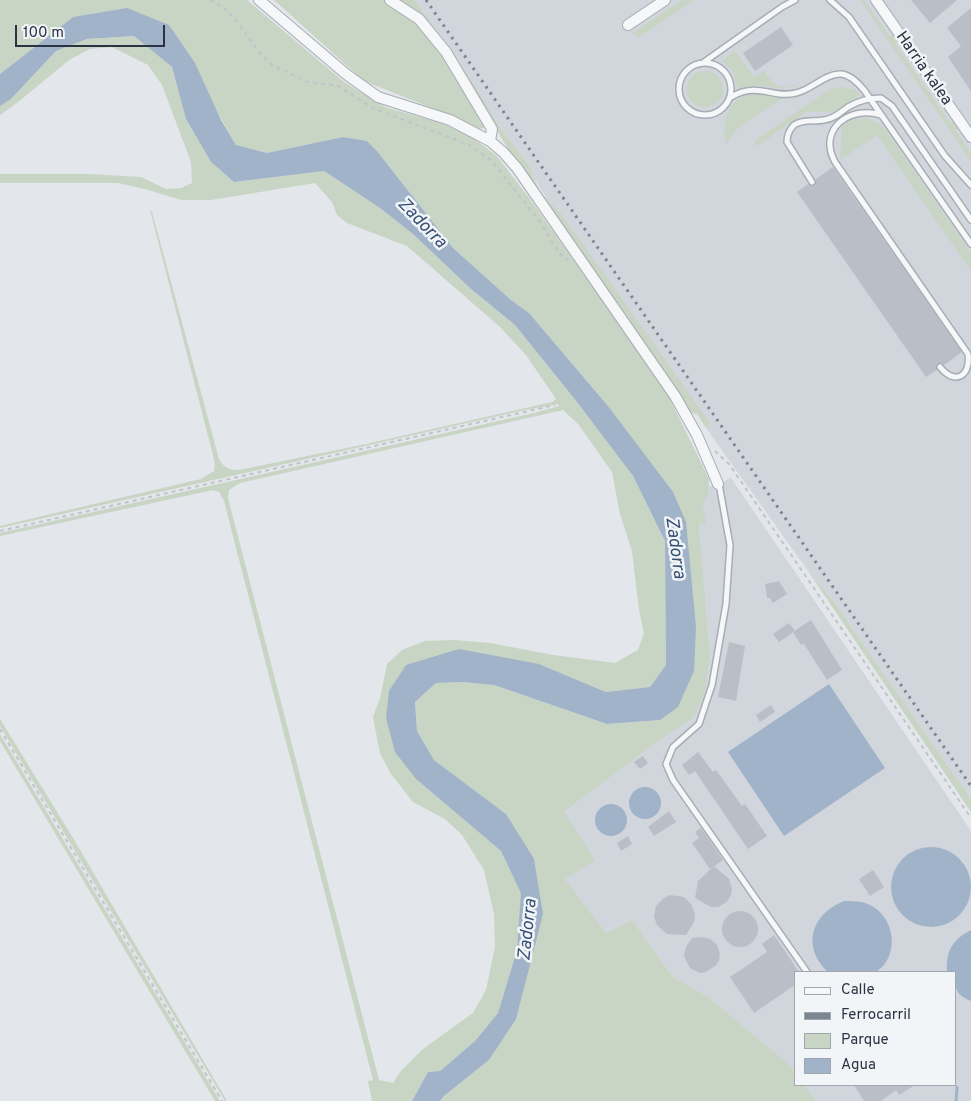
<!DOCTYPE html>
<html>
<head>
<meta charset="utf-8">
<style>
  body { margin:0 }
  #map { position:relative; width:971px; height:1101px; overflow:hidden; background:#e3e6ea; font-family:Overpass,sans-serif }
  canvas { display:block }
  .legend { position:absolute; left:794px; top:971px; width:162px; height:115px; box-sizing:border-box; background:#f2f5f8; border:1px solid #a2a7af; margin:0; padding:6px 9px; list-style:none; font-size:15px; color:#2b3342 }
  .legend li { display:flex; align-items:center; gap:10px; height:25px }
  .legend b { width:25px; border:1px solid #a2a7af }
  .scale { position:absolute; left:15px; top:25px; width:150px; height:22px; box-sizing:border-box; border:2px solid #2b3342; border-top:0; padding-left:6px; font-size:15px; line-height:18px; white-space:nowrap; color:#2b3342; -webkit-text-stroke:4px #f2f5f8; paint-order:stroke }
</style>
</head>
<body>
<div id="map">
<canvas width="971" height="1101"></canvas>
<ul class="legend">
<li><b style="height:6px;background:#f5f7f9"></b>Calle</li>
<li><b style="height:6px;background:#7d8593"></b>Ferrocarril</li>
<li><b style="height:14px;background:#c8d4c4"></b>Parque</li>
<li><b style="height:14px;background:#a0b3c8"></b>Agua</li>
</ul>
<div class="scale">100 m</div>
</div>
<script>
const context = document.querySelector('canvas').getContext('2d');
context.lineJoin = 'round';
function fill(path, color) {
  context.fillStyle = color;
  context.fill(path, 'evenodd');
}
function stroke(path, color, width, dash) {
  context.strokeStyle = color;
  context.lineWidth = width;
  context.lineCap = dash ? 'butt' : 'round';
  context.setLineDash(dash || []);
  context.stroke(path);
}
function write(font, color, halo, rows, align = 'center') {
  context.font = font + ' Overpass,sans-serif';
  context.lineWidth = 5;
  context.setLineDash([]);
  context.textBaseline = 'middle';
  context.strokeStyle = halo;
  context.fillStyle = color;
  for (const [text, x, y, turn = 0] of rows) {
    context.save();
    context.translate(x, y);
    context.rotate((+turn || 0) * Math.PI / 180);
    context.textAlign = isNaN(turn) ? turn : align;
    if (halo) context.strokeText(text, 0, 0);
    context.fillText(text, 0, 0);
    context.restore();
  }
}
fill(new Path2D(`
  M415,0h556v799l-137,-197 -28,-34 -100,-140 3,-5 -148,-210 -10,-8 -19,-30 -1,-7 -31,-41 -31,-51z
  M731,478l240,353v270h-155l-12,-16h151v-113h-160v100l-9,-10 -79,-66 -34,-19 -41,-57 -26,13 -41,-54 -2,-66 90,-68 41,-28 16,-63 -11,-130 6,-1 -7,-34 20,-5z`), '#d1d5dc');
fill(new Path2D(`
  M0,0h247l97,82 41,25 55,16 26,10 30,22 34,44 136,192 43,88 -1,16 -6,9 4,19 -7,1 11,130 -5,36 -11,27 -41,28 -89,67 31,48 -30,19 41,54 26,-13 41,57 34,19 79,66 9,10v13h9l12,16h-376l4,-5 45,-36 54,-146 -37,-100 -72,-54 -17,-29 -2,-29 21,-19 27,-1 31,3 113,39 53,-4 36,-93 -57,-178 -31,-43 -79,-93 -18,-13 -58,-52 -76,-97 -10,-10 -24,-4 -76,16 -31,-8 -67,-119 -96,-9 -73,57z
  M274,0h111l28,19 15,14 57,94 -7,3 -26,-14 -88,-35z
  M396,0h19l54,76 31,51 31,41c2,16 17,35 30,45l149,210 -4,5 -9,-14 -6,-1 -24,-38 -155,-220 -65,-105z
  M682,0h12l-56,38 -5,-5z
  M860,0h4l26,37 3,-2 4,6 -2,2 55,80 3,-2 5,7 -3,2 16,23v8z
  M134,36l38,31 14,52 25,43 23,20 90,-11 56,37 33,26 58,55 44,36 62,77 56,74 32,65 1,124 -16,22 -44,5 -67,-28 -133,1 10,114 85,72 21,42 -5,57 -19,63 -23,28 -35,30 -12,1 -16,29h-40l-4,-20 5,-1 -149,-579 -5,-9 -6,-2 -213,46v-3l534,-120 25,-7 -1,-2 -33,6 -525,118v-2l201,-47 13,-8 1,-8 -65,-253 2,2 67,247c5,9 10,11 20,11l127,-26 186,-42 4,-3 -30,-44 -26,-28 -93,-81 -60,-23 -10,-8 -5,-13 -17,-19 -104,17h-30l-36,-11 -27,-6h-118v-9h88l53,3 25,12 15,-1 11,-5 -1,-21 -29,-77 -14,-20 -36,-18 -22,2 -21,11 -52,43 -17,12v-9l11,-7 45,-48 31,-12zM563,410l16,15 33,47 8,42 12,37 7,59 5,23 -6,17 -23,13 -62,-8 -63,-12 -36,-3 -29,1 -23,9 -15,14 -7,34 -7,19 7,36 11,21 22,28 32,17 17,16 22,35 10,44 1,33 -9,43 -13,23 -50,36 -22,22 -8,12 -14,-3 -151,-582 1,-8 11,-7z
  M735,51l19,26 10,-6c9,13 15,20 32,13l1,1c-23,9 -36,-6 -59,4l-5,-18 -11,-10z
  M687 89a18 18 0 1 1 36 0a18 18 0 1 1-36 0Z
  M842,87l13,3 6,4 -28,18h-27l-49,34 -3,-5 78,-53z
  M755,93l28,5 -45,30 -12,16c-5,-23 3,-48 29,-51z
  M866,118l10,4 8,6 87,125v18l-94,-136 -37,25 2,-35 13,-6z
  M806,568l28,34 137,197v13z
  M0,719l73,119 154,263h-2l-225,-375z
  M0,734l220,367h-5l-215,-360z`), '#c8d4c4');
fill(new Path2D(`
  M127,8l42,17 26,38 26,57 15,25 31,8 76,-16 24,4 10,10 76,97 58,52 18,13 79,93 65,86 13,30 10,105 -2,44 -16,36 -18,13 -53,4 -113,-39 -31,-3 -27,1 -21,19 2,29 17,29 72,54 28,45 9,55 -27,105 -27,41 -45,36 -4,5h-28l16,-29 12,-1 35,-30 23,-28 19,-63 4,-57 -20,-42 -85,-72 -21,-27 -9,-34 3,-27 17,-26 53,-16 80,15 67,28 44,-5 16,-22 -1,-124 -32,-65 -56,-74 -62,-77 -44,-36 -58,-55 -33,-26 -56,-37 -90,11 -23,-20 -25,-43 -14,-52 -38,-31 -47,3 -31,12 -45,48 -11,7v-32l73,-57z
  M829,684l56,84 -101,68 -56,-84z
  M629 803a16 16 0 1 1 32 0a16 16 0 1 1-32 0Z
  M595 820a16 16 0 1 1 32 0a16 16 0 1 1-32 0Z
  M891 887a40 40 0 1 1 80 0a40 40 0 1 1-80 0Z
  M844,901c9,0 16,0 24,3 27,11 33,52 8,68h-48c-27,-25 -17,-58 16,-71z
  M971,930v71c-16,-7 -16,-12 -16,-29h-8c-1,-21 5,-32 24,-42z`), '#a0b3c8');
stroke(new Path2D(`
  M956,1101l1,-14`), '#a0b3c8', 3);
fill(new Path2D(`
  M911,0h46l-27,23z
  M971,8v83l-23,-34 13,-11 -14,-18z
  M781,27l12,18 -38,26 -12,-18z
  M833,167l129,185 -18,13 -3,-2 -4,1 -1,2 1,4 -11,7 -129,-185 11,-8 4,2 3,-1 1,-6z
  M779,581l8,13 -14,9 -3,-5h-3l-2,-14z
  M811,620l31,50 -15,10 -23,-36 -3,1 -8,-13z
  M789,623l6,8 -16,11 -6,-8z
  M729,642l16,4 -9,55 -18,-4z
  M771,705l4,7 -15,10 -4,-7z
  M698,752l15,20 3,-2 26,36 3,-2 22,32 -19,13 -53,-78 -6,4 -7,-10z
  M643,756l5,7 -8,6 -6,-7z
  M669,811l7,11 -22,14 -6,-9z
  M701,828l22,32 -13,9 -18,-26 7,-5 -4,-6z
  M628,836l4,8 -11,7 -4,-8z
  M714,866l15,13 3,9 -1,7 -4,7 -9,5h-7l-16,-9 3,-17z
  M873,870l11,17 -14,9 -11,-17z
  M670,895l14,2 7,7 4,10 -1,8 -8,13 -19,-1 -10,-9 -3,-8 2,-11 8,-8z
  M722 929a18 18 0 1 1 36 0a18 18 0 1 1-36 0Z
  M774,935l25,37h-4v13l-41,28 -24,-36 37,-25 -5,-8z
  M702,937l8,2 7,6 3,9 -1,7 -4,5 -9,6 -6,1 -10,-5 -6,-12 2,-9 6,-9z
  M854,1085h61l-16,10 -3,-5 -15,11h-17z`), '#babfc7');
const lane = new Path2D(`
  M830,0l19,17 96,139 26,29
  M704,62l78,-55 13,-7
  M679 89a26 26 0 1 1 52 0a26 26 0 1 1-52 0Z
  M731,97c28,-16 40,2 65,-4 15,-3 27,-18 43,-19 10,-1 19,9 25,16l107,154
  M881,115c-31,-10 -64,14 -46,47l133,192c3,22 -13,32 -28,13
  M812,182l-25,-40c0,-6 2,-12 7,-17 9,-6 20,-3 30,-5 10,-1 17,-8 24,-13 10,-6 21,-9 33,-9l11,8 79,114
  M719,484l11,61 -4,59 -14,81 -13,39 -26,23 -7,17 7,16 134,192`);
const street = new Path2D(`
  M259,0l87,74 32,23 72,23 40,21 13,11 14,16 158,228 22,39 21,49
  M390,0l29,19 27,33 46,77 -2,12
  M876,0l95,137
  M628,25l37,-25`);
stroke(lane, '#a8adb4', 8);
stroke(street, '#a8adb4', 12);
stroke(new Path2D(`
  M210,0l13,7 13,13 22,31 14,14 36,17 30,4 35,22 96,37 22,15 50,63 19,31 8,6
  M715,451l14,13 242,354
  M0,531l555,-126
  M0,729l222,372`), '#c0c4c9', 2, [4, 4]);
stroke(lane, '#f5f7f9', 5);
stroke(street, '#f5f7f9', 10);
stroke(new Path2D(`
  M426,0l545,786`), '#7d8593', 3, [2.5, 5]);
write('16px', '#2b3342', '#f2f5f8', [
  ["Harria kalea",923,69,55]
]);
write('italic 18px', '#375174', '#f2f5f8', [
  ["Zadorra",421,224,46],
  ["Zadorra",674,548,82],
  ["Zadorra",529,930,-84]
]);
</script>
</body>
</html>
